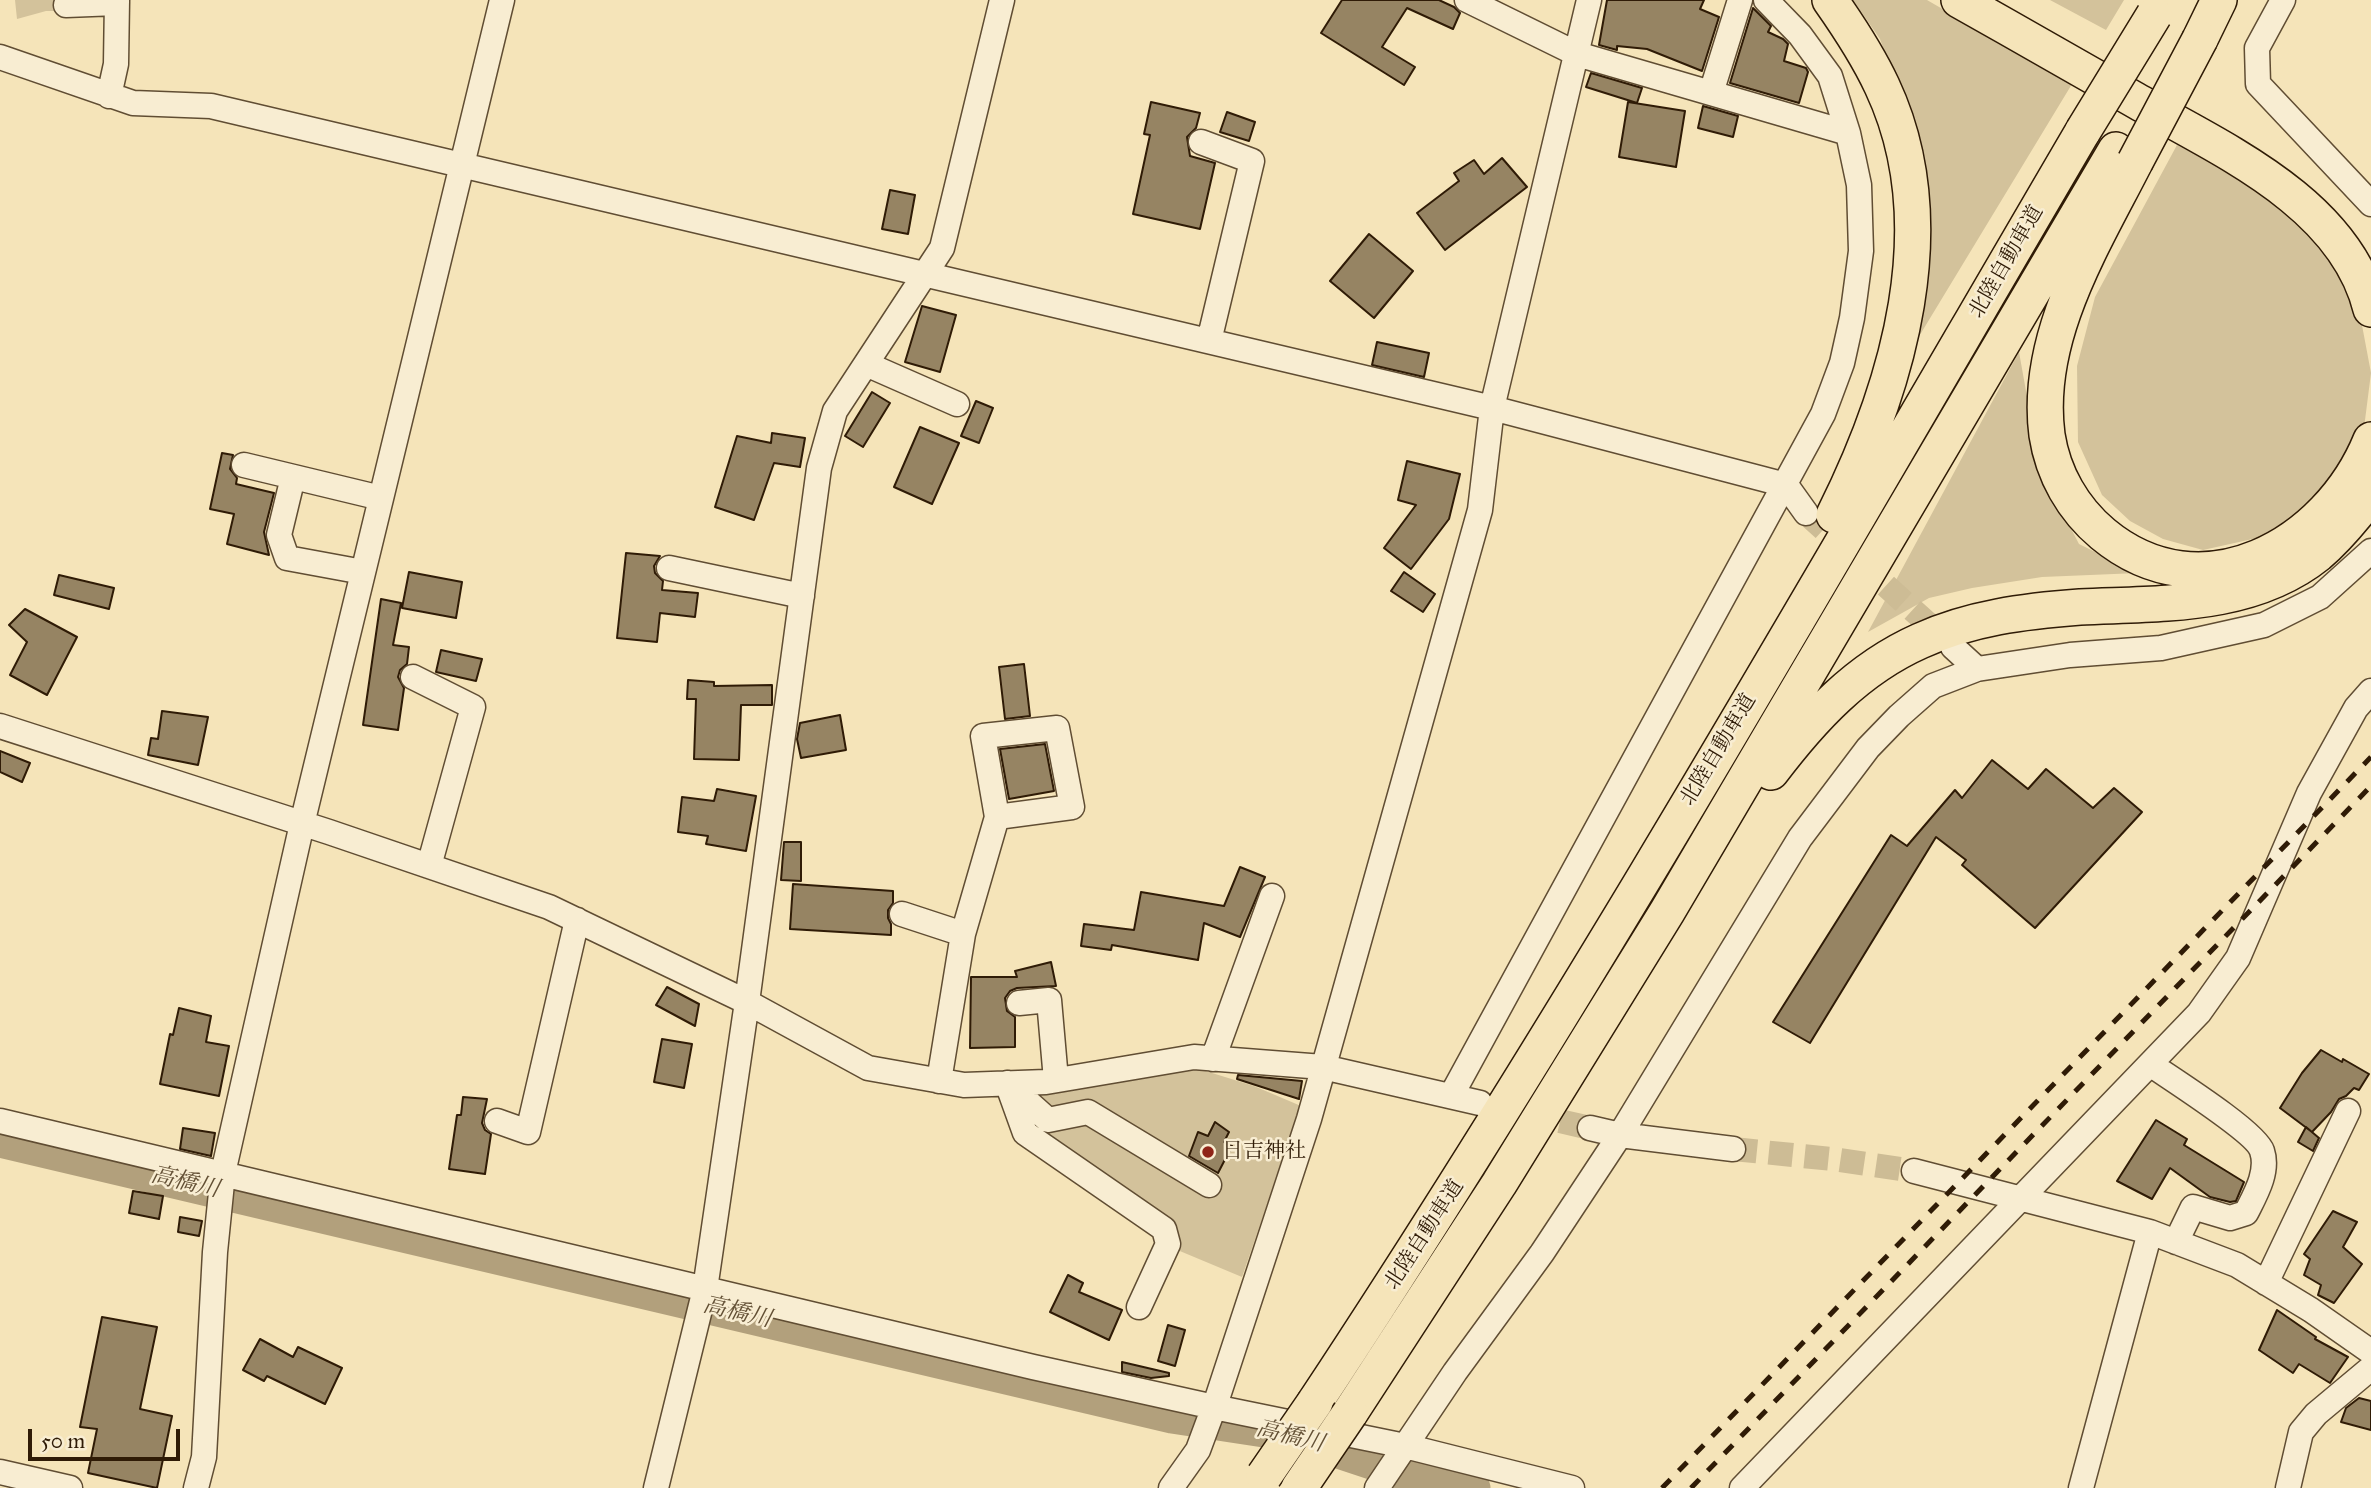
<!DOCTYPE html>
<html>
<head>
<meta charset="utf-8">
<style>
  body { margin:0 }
  #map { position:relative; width:2371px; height:1488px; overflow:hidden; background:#f5e4b9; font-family:"IM FELL Great Primer",serif }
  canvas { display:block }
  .scale { position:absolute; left:28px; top:1429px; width:152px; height:32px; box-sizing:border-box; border:4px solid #2f1b06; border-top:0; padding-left:9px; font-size:21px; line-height:24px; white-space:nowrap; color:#2f1b06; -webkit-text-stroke:5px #f8edd2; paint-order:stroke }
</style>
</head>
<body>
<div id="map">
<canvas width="2371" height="1488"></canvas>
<div class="scale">50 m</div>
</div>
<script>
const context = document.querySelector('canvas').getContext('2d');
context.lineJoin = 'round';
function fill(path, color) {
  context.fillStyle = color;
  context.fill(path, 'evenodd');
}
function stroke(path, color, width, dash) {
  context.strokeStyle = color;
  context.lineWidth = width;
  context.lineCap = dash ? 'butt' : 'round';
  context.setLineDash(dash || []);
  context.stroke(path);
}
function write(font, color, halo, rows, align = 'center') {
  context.font = font + ' "IM FELL Great Primer","Noto Serif JP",serif';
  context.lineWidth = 5;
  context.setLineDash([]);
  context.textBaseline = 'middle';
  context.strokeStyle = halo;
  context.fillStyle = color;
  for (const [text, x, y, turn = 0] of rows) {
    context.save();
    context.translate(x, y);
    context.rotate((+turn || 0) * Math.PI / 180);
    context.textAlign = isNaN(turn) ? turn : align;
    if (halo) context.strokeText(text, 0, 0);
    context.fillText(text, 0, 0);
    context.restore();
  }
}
fill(new Path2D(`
  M15,0h51v11h-20l-29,8z
  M1853,0h74l145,84 -157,259 15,-81 -4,-85 -22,-73 -24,-65z
  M2050,0h74l-18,30z
  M2177,145l98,49 80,94 16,85 -7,55 -20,48 -41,41 -37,19 -63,14 -40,-11 -33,-18 -28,-26 -24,-53 -1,-76 18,-69z
  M2019,352l21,117 39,75 59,29 -96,4 -70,11 -43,10 -61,34z
  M1196,1068l58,18 47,20 -59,171 -67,-28 -153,-102 -18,-48z`), '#d3c29b');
stroke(new Path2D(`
  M0,1139l1172,276 112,17 127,42 61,14`), '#b2a07c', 37);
const building = new Path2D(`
  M1342,0h97l15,7 6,6 -7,16 -46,-21 -25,39 33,20 -11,18 -83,-52z
  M1607,0h97l-4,9 19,8 -17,54 -55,-22 -30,-3v4l-18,-5z
  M1753,8l18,18 -3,6 15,7 5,5 -4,17 22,7 2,4 -9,31 -69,-20z
  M1591,73l51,15 -5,15 -51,-16z
  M1151,102l49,11 -4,15 -9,9 3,19 25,7 -15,66 -67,-15 17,-79 -6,-1z
  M1628,102l57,9 -9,56 -57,-10z
  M1703,106l35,10 -5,21 -35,-9z
  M1227,112l28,10 -6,19 -29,-9z
  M1502,158l25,29 -82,63 -28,-37 42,-32 -5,-8 20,-13 10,14z
  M890,190l25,5 -7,39 -26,-5z
  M1369,234l44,37 -39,47 -44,-37z
  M922,306l34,9 -16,57 -35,-10z
  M1377,342l52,11 -5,24 -52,-12z
  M872,392l18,11 -27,44 -18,-11z
  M976,401l17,7 -14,35 -18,-7z
  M920,427l39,16 -27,61 -38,-17z
  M772,433l33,5 -5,29 -26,-4 -20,57 -39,-13 22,-71 34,7z
  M222,453l11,2 -3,14 7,9 -1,6 38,9 -10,39 5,23 -42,-11 7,-30 -24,-5z
  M1407,461l53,13 -11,45 -38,50 -27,-21 32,-43 -18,-5z
  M626,553l34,3 -6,10 1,7 8,8 -1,9 36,3 -3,24 -35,-4 -3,29 -40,-4z
  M409,572l53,10 -6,36 -54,-10z
  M1404,572l31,22 -12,18 -32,-21z
  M59,575l55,13 -5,21 -55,-14z
  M381,599l20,4 -8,42 16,2 -2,17 -7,6 -2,7 6,11 -6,42 -35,-5z
  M25,609l52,28 -30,58 -37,-20 17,-33 -18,-17z
  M441,650l41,9 -6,22 -40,-9z
  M1024,664l6,52 -25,3 -6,-52z
  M688,680l26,2v4l58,-1v20h-31l-2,55 -45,-1 2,-60h-9z
  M162,711l46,6 -10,48 -50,-10 3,-17 7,1z
  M840,715l6,35 -45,8 -4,-19 3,-16z
  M1045,744l9,47 -45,8 -9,-50z
  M0,751l30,12 -8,19 -22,-10z
  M1992,760l36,29 18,-20 47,39 21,-20 28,24 -107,116 -73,-63 4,-5 -30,-23 -126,206 -37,-21 118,-187 16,11 48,-56 7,8z
  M717,789l39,7 -10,55 -40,-7 2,-8 -30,-4 4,-35 32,4z
  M784,842h17v39l-20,-1z
  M1240,867l25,10 -25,60 -36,-14 -6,37 -86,-15 -1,5 -30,-4 3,-22 50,6 7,-38 83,14z
  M793,884l100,7v12l-5,7v8l3,6v11l-101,-6z
  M1051,962l5,24 -39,2 -7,3 -5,7 2,13 8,6v30l-45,1 1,-71h46l-2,-6z
  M667,987l32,17 -4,22 -39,-21z
  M179,1008l32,8 -5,26 23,4 -10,50 -59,-12 10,-50 3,1z
  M662,1039l30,5 -8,44 -30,-6z
  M2321,1050l21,12 1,-3 26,15 -10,16 -5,-2 -8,8 -7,3 -8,13 -19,20 -32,-24 22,-35z
  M1238,1075l64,6 -3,18 -62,-20z
  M463,1097l24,2 -5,24 3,7 6,4 -6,40 -36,-5 8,-54h4z
  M2156,1120l31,19 -3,6 60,37 -8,19 -6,1 -20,-5 -40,-29 -18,31 -35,-18z
  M1215,1122l14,10 -5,10 8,4 -14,27 -29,-17 9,-24 10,4z
  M2306,1127l13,11 -6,13 -15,-9z
  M183,1128l32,5 -4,23 -31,-7z
  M133,1191l30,5 -4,23 -30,-6z
  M2333,1211l24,11 -14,25 19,17 -28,39 -16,-8 3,-10 -17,-10 6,-16 -6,-5z
  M180,1217l22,4 -3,15 -21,-4z
  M1068,1275l15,8 -4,9 43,18 -13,30 -59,-28z
  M2277,1310l39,27 -1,2 33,18 -18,26 -31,-19 -6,9 -34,-23z
  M102,1317l55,10 -17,82 32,7 -15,72 -69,-15 9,-44 -17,-2z
  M1168,1325l17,5 -10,36 -17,-5z
  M260,1339l33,18 5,-10 44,21 -17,36 -58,-28 -3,5 -21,-11z
  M1122,1362l47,11v3l-18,2 -29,-6z
  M2359,1398l12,3v29l-30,-8 5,-14z`);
fill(building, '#968463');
stroke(building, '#2f1b06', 2);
stroke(new Path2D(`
  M1806,513l142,129
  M1525,1113l65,15
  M1733,1149l99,10 82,12`), '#cdbc95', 24, [24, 12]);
const minor = new Path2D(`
  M1766,0l34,35 30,41 18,57
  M2283,0l-26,48 1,36 113,120
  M66,5l51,-2
  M0,57l133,46 78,3 1281,302 294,77 20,28
  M1711,93l29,-93
  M109,96l7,-32 1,-64
  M1201,142l51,19 -43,180
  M866,364l91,40
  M244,465l137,33
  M293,477l-14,58 8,23 76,14
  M669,568l133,28
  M1953,647l24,22
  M413,677l60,30 -44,159
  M0,726l329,106 220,75 198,95 121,66 96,17 82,-3 148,-25 129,10 157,36
  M902,914l61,20 -24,147
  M963,934l34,-117 -14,-81 74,-8 15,79 -75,10
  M1019,1003l30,-3 7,80
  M1213,1059l59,-163
  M2150,1064c20,14 106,68 112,87 7,21 -7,44 -16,62l-16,5 -37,-11 -17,35
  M1007,1083l18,50 139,96 4,15 -29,63
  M1010,1086l38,34 40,-8 121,73
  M1451,1096l372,-682 19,-51 10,-45 9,-67 -2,-66 -11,-52 -271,-79 -110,-54
  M0,1121l1033,246 181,40 191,39 167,42
  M497,1121l31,11 49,-212
  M1590,1128l30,7 113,14
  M1914,1171l236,61 87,33 74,45 60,42
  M2266,1283l82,-172
  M0,1472l70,16
  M196,1488l8,-31 11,-205 8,-79 79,-349 200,-824
  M656,1488l49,-199 42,-287 72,-534 16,-57 107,-163 60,-248
  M1171,1488l27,-38 20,-54 91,-277 171,-609 12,-102 97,-408
  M1377,1488l78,-116 87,-119 78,-118 180,-297 68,-90 31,-32 34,-30 44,-17 93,-14 91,-7 103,-23 56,-28 51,-46
  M1742,1488l457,-475 39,-55 71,-165 47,-85 15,-17
  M2081,1488l69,-256
  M2288,1488l13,-56 15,-18 55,-46`);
const highway = new Path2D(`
  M1830,0c19,27 38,56 52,86 65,138 16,301 -48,429
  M1959,0c59,33 118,67 176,100 86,49 210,103 236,209
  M2200,39l19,-39
  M2135,162c-42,83 -101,175 -88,273 6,39 26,74 56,99 99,82 225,12 268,-94
  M1771,772c41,-54 86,-103 149,-131 50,-23 105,-30 160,-34 80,-4 171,1 238,-53 20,-17 37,-38 53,-59
  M1315,1402c273,-413 518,-844 768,-1271
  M1350,1413l149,-229 168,-272 449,-762`);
stroke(minor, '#604d33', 27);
stroke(highway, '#2f1b06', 38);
stroke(minor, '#f8edd2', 24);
stroke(highway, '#f5e4b9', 35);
stroke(new Path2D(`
  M1662,1488l709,-731
  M1691,1488l680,-702`), '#2f1b06', 5, [12, 12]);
const highwayBridge = new Path2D(`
  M2083,131l71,-116
  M2135,162l65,-123
  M1264,1476l51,-74
  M1299,1488l51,-75`);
stroke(highwayBridge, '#2f1b06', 38, []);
stroke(highwayBridge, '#f5e4b9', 35);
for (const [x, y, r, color] of [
  [1208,1152,7,"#8f2418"]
]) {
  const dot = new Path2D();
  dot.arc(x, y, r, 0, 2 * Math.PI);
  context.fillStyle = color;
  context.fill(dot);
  stroke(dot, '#f8edd2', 2.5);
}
write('21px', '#2f1b06', '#f8edd2', [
  ["北陸自動車道",2007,262,-60],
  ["北陸自動車道",1719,750,-59],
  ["北陸自動車道",1425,1235,-57]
]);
write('21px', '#2f1b06', '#f8edd2', [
  ["日吉神社",1222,1152]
], 'left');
write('italic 23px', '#635035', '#f8edd2', [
  ["高橋川",185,1183,13],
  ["高橋川",737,1313,13],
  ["高橋川",1290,1437,14]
]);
</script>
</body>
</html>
